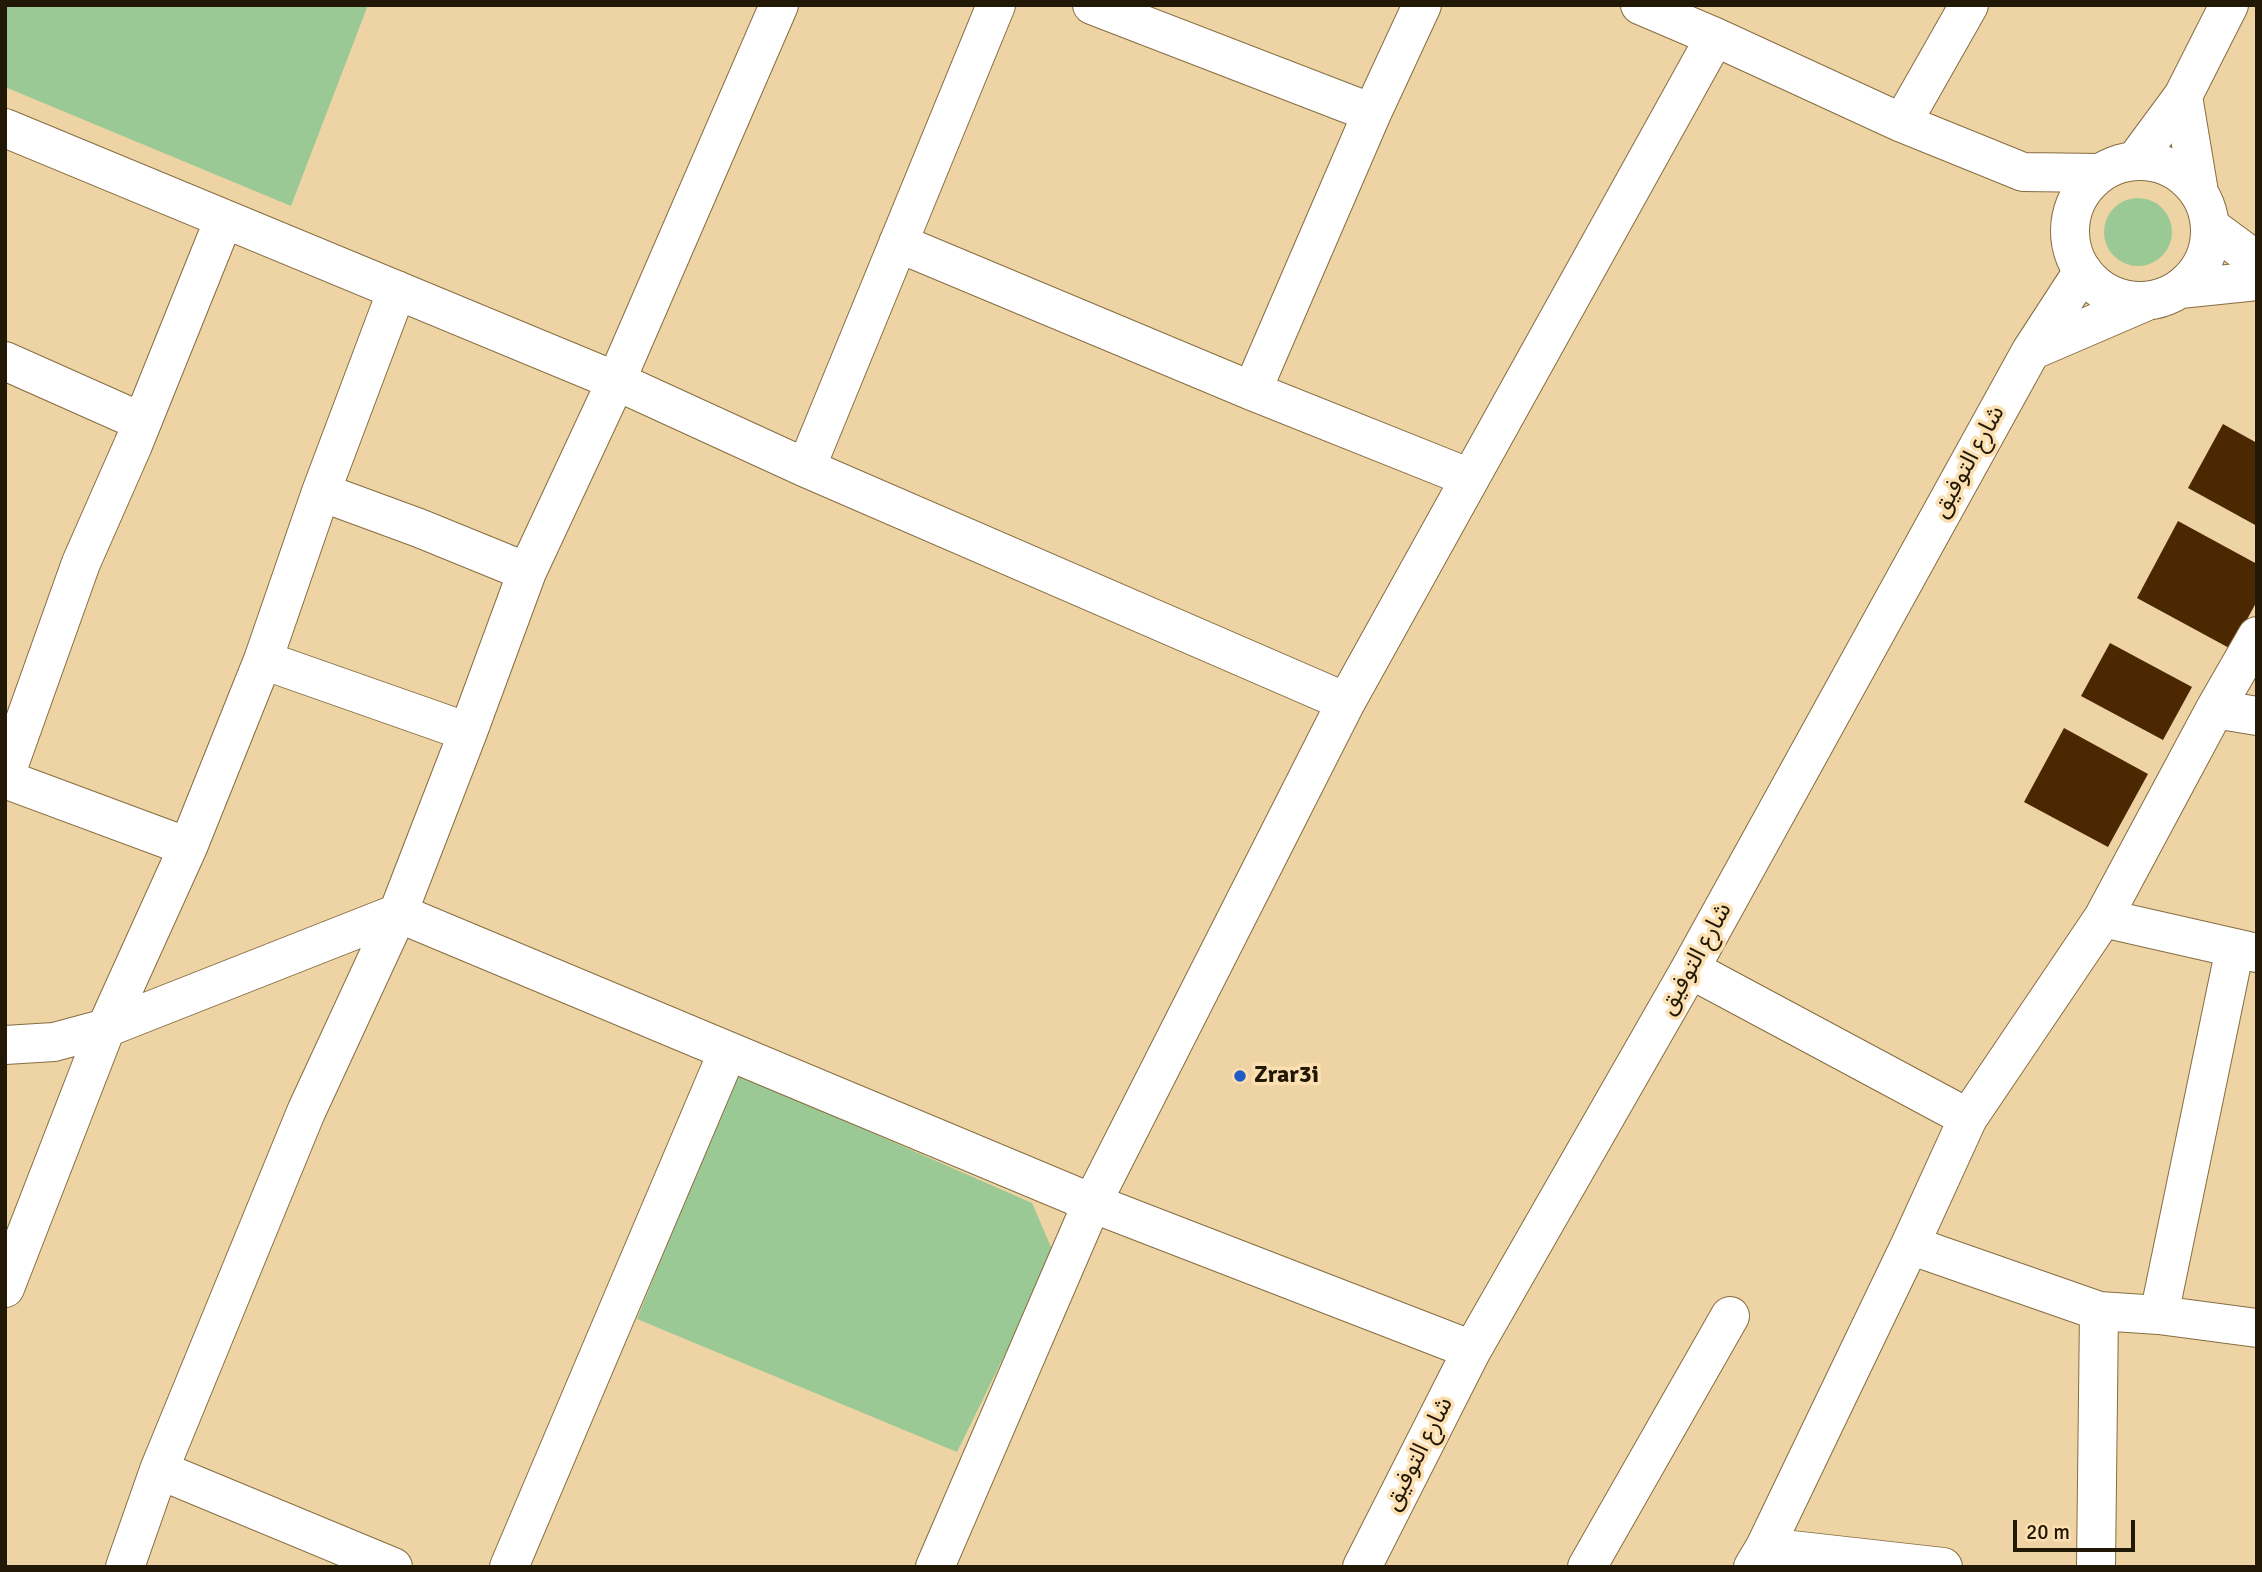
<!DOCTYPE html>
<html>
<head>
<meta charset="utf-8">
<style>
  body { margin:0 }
  #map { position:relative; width:2262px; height:1572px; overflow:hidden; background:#eed3a4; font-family:Signika,sans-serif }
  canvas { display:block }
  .frame { position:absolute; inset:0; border:7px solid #221806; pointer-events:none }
  .scale { position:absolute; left:2013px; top:1520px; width:122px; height:32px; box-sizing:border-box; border:4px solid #221806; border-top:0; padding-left:9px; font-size:21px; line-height:24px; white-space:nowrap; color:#221806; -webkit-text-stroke:5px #fce0b1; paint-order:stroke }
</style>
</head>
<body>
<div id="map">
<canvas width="2262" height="1572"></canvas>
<div class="frame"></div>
<div class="scale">20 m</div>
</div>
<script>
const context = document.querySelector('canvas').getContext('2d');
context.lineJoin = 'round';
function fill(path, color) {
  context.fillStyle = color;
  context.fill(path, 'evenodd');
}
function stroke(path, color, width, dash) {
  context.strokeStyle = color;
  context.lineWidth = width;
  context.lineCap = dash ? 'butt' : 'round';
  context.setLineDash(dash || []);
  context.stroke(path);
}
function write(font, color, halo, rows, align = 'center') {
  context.font = font + ' Signika,"Noto Sans Arabic",sans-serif';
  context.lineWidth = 7;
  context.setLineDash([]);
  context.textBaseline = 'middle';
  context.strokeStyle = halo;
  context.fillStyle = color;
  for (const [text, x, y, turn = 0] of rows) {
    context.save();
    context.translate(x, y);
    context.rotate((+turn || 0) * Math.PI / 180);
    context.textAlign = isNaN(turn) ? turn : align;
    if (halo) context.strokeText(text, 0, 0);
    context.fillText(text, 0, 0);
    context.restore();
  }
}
fill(new Path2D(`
  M5,5h363l-77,201 -286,-119z
  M2104 232a34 34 0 1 1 68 0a34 34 0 1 1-68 0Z
  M736,1073l296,130 22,51 -97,198 -320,-133z`), '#9bc995');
fill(new Path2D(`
  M2223,424l34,19v83l-69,-38z
  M2178,521l79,43v37l-26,48 -94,-51z
  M2110,643l82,44 -29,53 -82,-44z
  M2064,728l84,46 -40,73 -84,-45z`), '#4b2801');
const minor = new Path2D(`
  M1092,5l280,108
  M1640,5l75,32
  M2183,96l16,96
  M1902,123l67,-118
  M5,128l611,253 190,87 540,234
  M2135,161l48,-65 46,-91
  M2070 231a70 70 0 1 1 140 0a70 70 0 1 1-140 0Z
  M2211,227l46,34
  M898,243l354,148 218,87
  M2180,289l77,-8
  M2031,351l114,-49
  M5,361l137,61
  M1252,391l120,-278 50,-108
  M806,468l190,-463
  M321,492l76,-202
  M263,660l205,72
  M2215,709l42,7
  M5,776l76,-213 52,-118 91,-226
  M5,779l183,68
  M2103,918l154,35
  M1690,969l278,149
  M5,1045l49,-3 52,-14 292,-115 694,290 380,147
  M1910,1245l189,66 60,4 98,13
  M5,1288l101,-260 82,-181 75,-187 58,-168 98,36 108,44
  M2159,1315l76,-367
  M159,1470l234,97
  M1765,1547l178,20
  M125,1567l34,-97 147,-358 92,-199 70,-181 59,-160 89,-191 163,-376
  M509,1567l219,-516
  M935,1567l157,-364 254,-501 369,-665 187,86 121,49 78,1
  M1362,1567l110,-217 218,-381 341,-618 52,-80
  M1587,1567l143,-251
  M1753,1567l12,-20 145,-302 58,-127 135,-200 112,-209 42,-73
  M2096,1567l3,-256`);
stroke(minor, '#866d41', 40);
stroke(minor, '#fff', 38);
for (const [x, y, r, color] of [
  [1240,1076,7,"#205ac6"]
]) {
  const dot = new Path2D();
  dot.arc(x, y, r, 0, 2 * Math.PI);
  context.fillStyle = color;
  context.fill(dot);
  stroke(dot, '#fce0b1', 2.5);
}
write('24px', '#221806', '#fce0b1', [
  ["شارع التوفيق",1969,462,-61],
  ["شارع التوفيق",1696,959,-61],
  ["شارع التوفيق",1419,1454,-63]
]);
write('bold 24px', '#221806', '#fce0b1', [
  ["Zrar3i",1254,1076]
], 'left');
</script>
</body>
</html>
